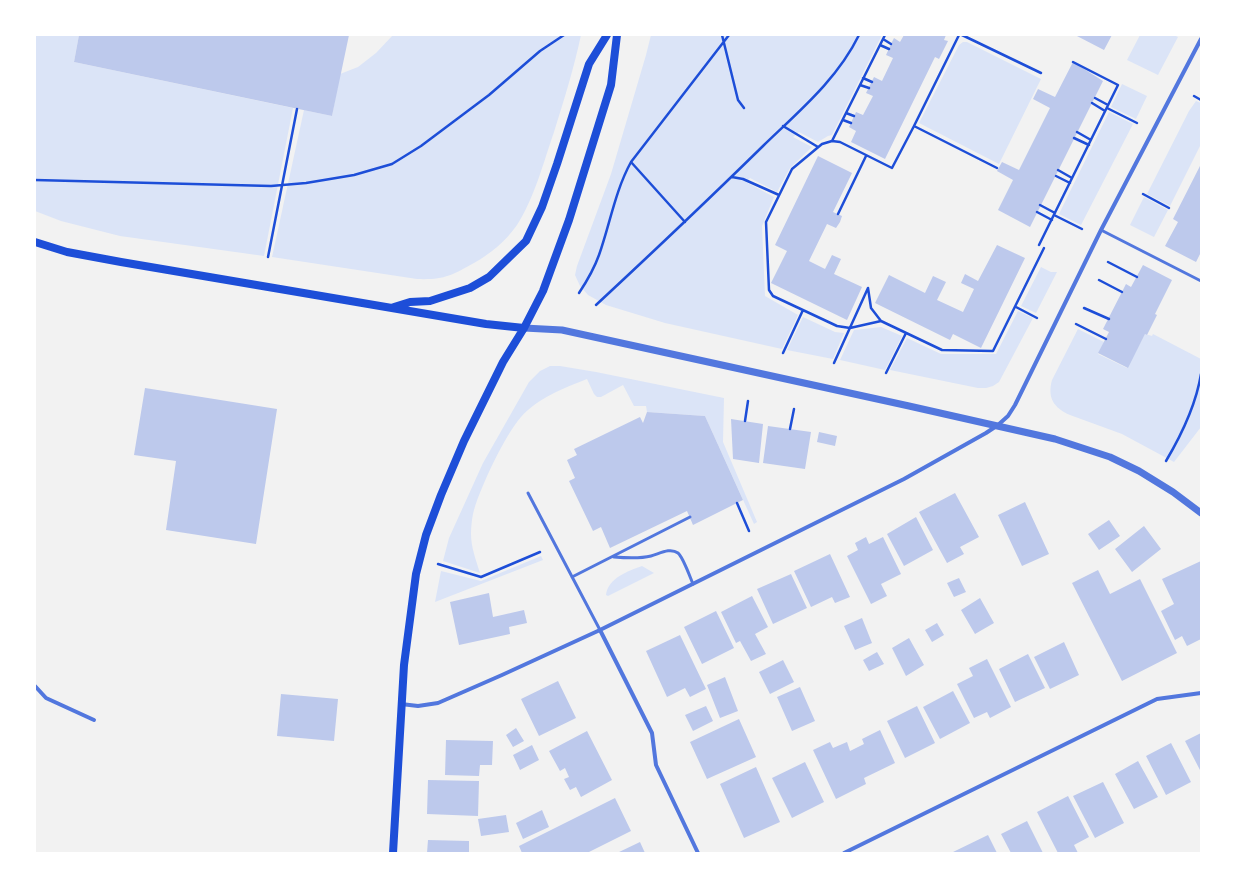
<!DOCTYPE html>
<html>
<head>
<meta charset="utf-8">
<style>
  body { margin:0 }
  #map { position:relative; width:1236px; height:888px; overflow:hidden; background:#f2f2f2; font-family:Karla,sans-serif }
  canvas { display:block }
  .frame { position:absolute; inset:0; border:36px solid #fff; pointer-events:none }
</style>
</head>
<body>
<div id="map">
<canvas width="1236" height="888"></canvas>
<div class="frame"></div>
</div>
<script>
const context = document.querySelector('canvas').getContext('2d');
context.lineJoin = 'round';
function fill(path, color) {
  context.fillStyle = color;
  context.fill(path, 'evenodd');
}
function stroke(path, color, width, dash) {
  context.strokeStyle = color;
  context.lineWidth = width;
  context.lineCap = dash ? 'butt' : 'round';
  context.setLineDash(dash || []);
  context.stroke(path);
}
fill(new Path2D(`
  M35,35h44l-5,27 219,46 -29,148 -144,-20 -59,-15 -26,-10z
  M393,35h188c-7,33 -17,65 -27,97 -10,29 -20,67 -37,93 -11,16 -27,29 -43,38 -23,13 -31,17 -57,16l-145,-22 32,-147 28,6 8,-42 18,-7 18,-14z
  M651,35h231l-50,100 -4,1 -10,6 -19,-10 -6,5 19,10 -22,21 -13,24 -27,-14 -4,4 28,15 -12,29 3,70 33,19 -16,34 -117,-26 -59,-18 -18,-10 -8,-9 -5,-11 2,-9 34,-92 35,-119z
  M1140,35h34l4,2 -20,38 -31,-15z
  M963,42h4l74,37 -42,85 -80,-41 40,-78z
  M1122,84l25,12 -11,23 -25,-12z
  M1196,101l5,2v41l-31,62 -23,-12 42,-83z
  M1109,112l24,12 -52,101 -22,-11z
  M1144,197l24,13 -14,27 -24,-12z
  M1041,267l10,5h6l-21,41 -15,-7z
  M1018,311l15,7 -34,64 -6,4 -7,2h-8l-88,-18 17,-32 34,16h55z
  M803,317l32,15 9,1 -11,26 -46,-9z
  M881,327l21,9 -17,34 -45,-10 14,-30z
  M1078,329l26,13 -6,12 29,14 18,-34 7,2 1,-2 48,25v68l-27,35 -52,-28 -52,-19c-16,-7 -23,-17 -18,-35z
  M550,366h10l36,6 128,26 -1,44 34,80 -3,2 -49,-108 -58,-4 -1,-6h-12l-11,-21 -22,12h-4l-3,-3 -7,-15c-23,9 -49,19 -66,38 -16,18 -40,69 -47,93 -2,7 -3,17 -3,24 0,13 5,26 9,39l-37,-12 6,-23 34,-75 46,-81 11,-11z
  M541,556l2,4 -108,42 6,-31 40,10z
  M642,566l12,7 -46,23 -2,-1c2,-17 22,-24 36,-29z`), '#dbe4f7');
fill(new Path2D(`
  M79,35h270l-17,81 -258,-54z
  M904,35h42l-2,5 4,1 -9,18 -4,-2 -50,102 -34,-17 5,-11 -7,-4 7,-15 7,3 10,-19 -7,-3 8,-16 8,4 11,-23 -7,-3 6,-13 2,-4 6,4z
  M1075,35h37l-8,15z
  M1073,62l30,19 -73,146 -32,-17 15,-30 -16,-9 5,-9 17,8 31,-62 -17,-9 5,-10 17,8z
  M818,156l34,17 -19,39 9,4 -2,6 -4,6 -9,-4 -18,37 16,8 7,-14 9,4 -7,15 28,13 -15,33 -76,-37 16,-32 -12,-6z
  M1201,164v88l-5,10 -31,-16 13,-24 -5,-3z
  M997,245l28,13 -44,90 -28,-14 -3,6 -75,-37 14,-28 36,18 8,-17 13,6 -9,18 26,12 11,-23 -13,-6 4,-9 13,7z
  M1143,265l29,15 -17,34 2,1 -10,20 -2,-1 -17,34 -30,-15 11,-21 -6,-3 23,-45 5,3z
  M145,388l132,21 -21,135 -90,-14 10,-69 -42,-6z
  M647,412l58,4 38,84 -50,25 -6,-14 -77,37 -9,-21 -8,4 -24,-50 6,-3 -8,-18 10,-5 -3,-6 66,-32 3,6z
  M731,419l32,5 -4,39 -26,-4z
  M768,426l43,6 -6,37 -42,-6z
  M819,432l18,4 -2,10 -18,-4z
  M955,493l24,44 -19,10 4,7 -17,9 -28,-51z
  M1025,502l24,52 -27,12 -24,-51z
  M916,517l17,33 -29,16 -17,-32z
  M1109,520l11,16 -21,14 -11,-16z
  M1144,526l17,23 -29,23 -17,-23z
  M866,537l3,7 14,-7 18,37 -20,10 6,12 -16,8 -24,-48 11,-6 -3,-7z
  M830,554l20,43 -15,6 -3,-6 -21,10 -17,-36z
  M1201,561v78l-14,7 -5,-10 -7,4 -14,-29 13,-7 -12,-25z
  M1098,570l12,24 30,-15 37,74 -55,28 -50,-98z
  M791,574l16,34 -34,16 -16,-35z
  M959,578l7,14 -12,5 -7,-14z
  M489,593l4,24 31,-7 3,13 -18,4 1,7 -51,11 -9,-43z
  M752,596l16,31 -13,7 11,20 -15,7 -11,-20 -4,2 -15,-31z
  M980,598l14,25 -19,11 -14,-24z
  M716,611l18,37 -32,16 -18,-37z
  M862,618l10,25 -17,7 -11,-24z
  M937,623l7,12 -12,7 -7,-12z
  M680,635l26,54 -16,8 -5,-9 -18,9 -21,-46z
  M909,638l15,27 -18,11 -14,-28z
  M1064,642l15,33 -29,14 -16,-32z
  M877,652l7,12 -15,7 -6,-11z
  M1028,654l17,34 -30,14 -16,-33z
  M987,659l24,48 -21,11 -3,-6 -13,6 -17,-34 16,-8 -4,-8z
  M783,660l11,22 -24,12 -11,-22z
  M725,677l13,34 -18,7 -13,-33z
  M558,681l18,37 -37,18 -18,-37z
  M800,687l15,34 -23,10 -15,-34z
  M953,691l17,32 -30,16 -17,-32z
  M281,694l57,5 -4,42 -57,-5z
  M706,706l7,15 -20,10 -8,-16z
  M917,706l18,37 -30,15 -18,-37z
  M739,719l17,38 -49,22 -17,-37z
  M516,728l8,13 -11,6 -7,-12z
  M880,730l15,33 -31,15 2,6 -30,15 -23,-49 17,-8 3,6 14,-6 3,9 14,-7 -2,-5z
  M587,731l25,49 -31,17 -5,-10 -6,3 -6,-11 5,-2 -4,-9 -5,3 -11,-20z
  M1201,733v39l-16,-31z
  M446,740l47,1 -1,24h-12l-1,11 -34,-1z
  M1171,743l20,39 -25,13 -20,-39z
  M532,745l7,15 -19,10 -7,-15z
  M1138,761l20,36 -24,12 -19,-35z
  M805,762l19,40 -32,16 -20,-40z
  M756,767l24,55 -36,16 -24,-54z
  M428,780l51,1 -1,35 -51,-2z
  M1103,782l21,41 -29,15 -22,-42z
  M1068,796l21,41 -15,8 4,8h-20l-21,-41z
  M615,798l16,33 -44,22h-65l-3,-7z
  M542,810l7,17 -26,12 -7,-16z
  M506,815l3,17 -28,4 -3,-17z
  M1027,821l16,32h-32l-10,-19z
  M988,835l9,18h-43l-1,-1z
  M428,840l41,1v12h-42z
  M640,842l5,11h-28z`), '#bdc9ec');
stroke(new Path2D(`
  M722,35l16,65 6,8
  M962,35l79,38
  M883,39l8,5
  M880,45l9,4
  M863,78l9,4
  M860,85l9,3
  M1194,96l7,4
  M1095,98l13,7
  M1092,103l13,8
  M1107,108l30,15
  M846,113l8,3
  M843,120l8,3
  M783,126l35,21
  M914,126l45,-91
  M1077,132l14,8
  M1074,138l15,7
  M832,141l53,-106
  M997,168l-83,-42 -22,42 -52,-26 -8,-1 -10,3 -30,25 -26,53 3,68 4,6 64,30 13,2 31,-7 61,29 51,1 51,-103
  M1058,170l14,8
  M1056,176l14,7
  M732,177l11,2 36,16
  M35,180l236,6 35,-3 48,-8 38,-11 29,-18 68,-51 51,-44 24,-16
  M1143,194l26,14
  M1040,205l15,8
  M1037,212l15,8
  M838,214l28,-58
  M1054,215l28,14
  M685,222l-54,-60 98,-127
  M1039,245l79,-160 -45,-23
  M268,257l29,-148
  M1108,262l29,15
  M1099,280l23,12
  M868,288l3,20 10,13
  M579,293c8,-12 15,-24 20,-38 11,-31 16,-64 32,-93
  M596,305c56,-52 112,-105 167,-159 35,-34 74,-66 96,-111
  M1016,307l21,11
  M1084,308l25,11
  M1076,324l30,15
  M783,353l20,-43
  M834,363l34,-75
  M886,373l20,-40
  M745,421l3,-20
  M790,429l4,-20
  M1166,461c16,-27 30,-56 35,-87
  M737,503l12,28
  M438,564l43,13 59,-25`), '#1d4ed8', 2.5);
stroke(new Path2D(`
  M1101,230l100,51
  M528,493l72,137
  M614,557c12,1 25,2 37,-1 8,-2 19,-9 27,-3 5,4 12,24 15,31
  M572,577l118,-60`), '#5277de', 3);
stroke(new Path2D(`
  M600,630l52,103 4,32 42,88
  M35,686l11,12 48,22
  M401,704l17,2 20,-3 64,-28 98,-45 304,-151 82,-46 12,-8 10,-9 7,-11 86,-175 100,-191
  M844,853l313,-154 44,-6`), '#5277de', 4);
stroke(new Path2D(`
  M524,328l38,2 347,76 146,33 55,18 29,14 34,21 28,21`), '#5277de', 7);
stroke(new Path2D(`
  M35,242l32,10 54,10 365,62 38,4
  M394,307l16,-5 20,-1 40,-13 19,-11 37,-36 16,-34 15,-43 32,-100 18,-29
  M393,853l11,-188 12,-91 10,-39 15,-40 23,-54 39,-79 21,-34 19,-37 26,-71 42,-135 6,-50`), '#1d4ed8', 8);
</script>
</body>
</html>
